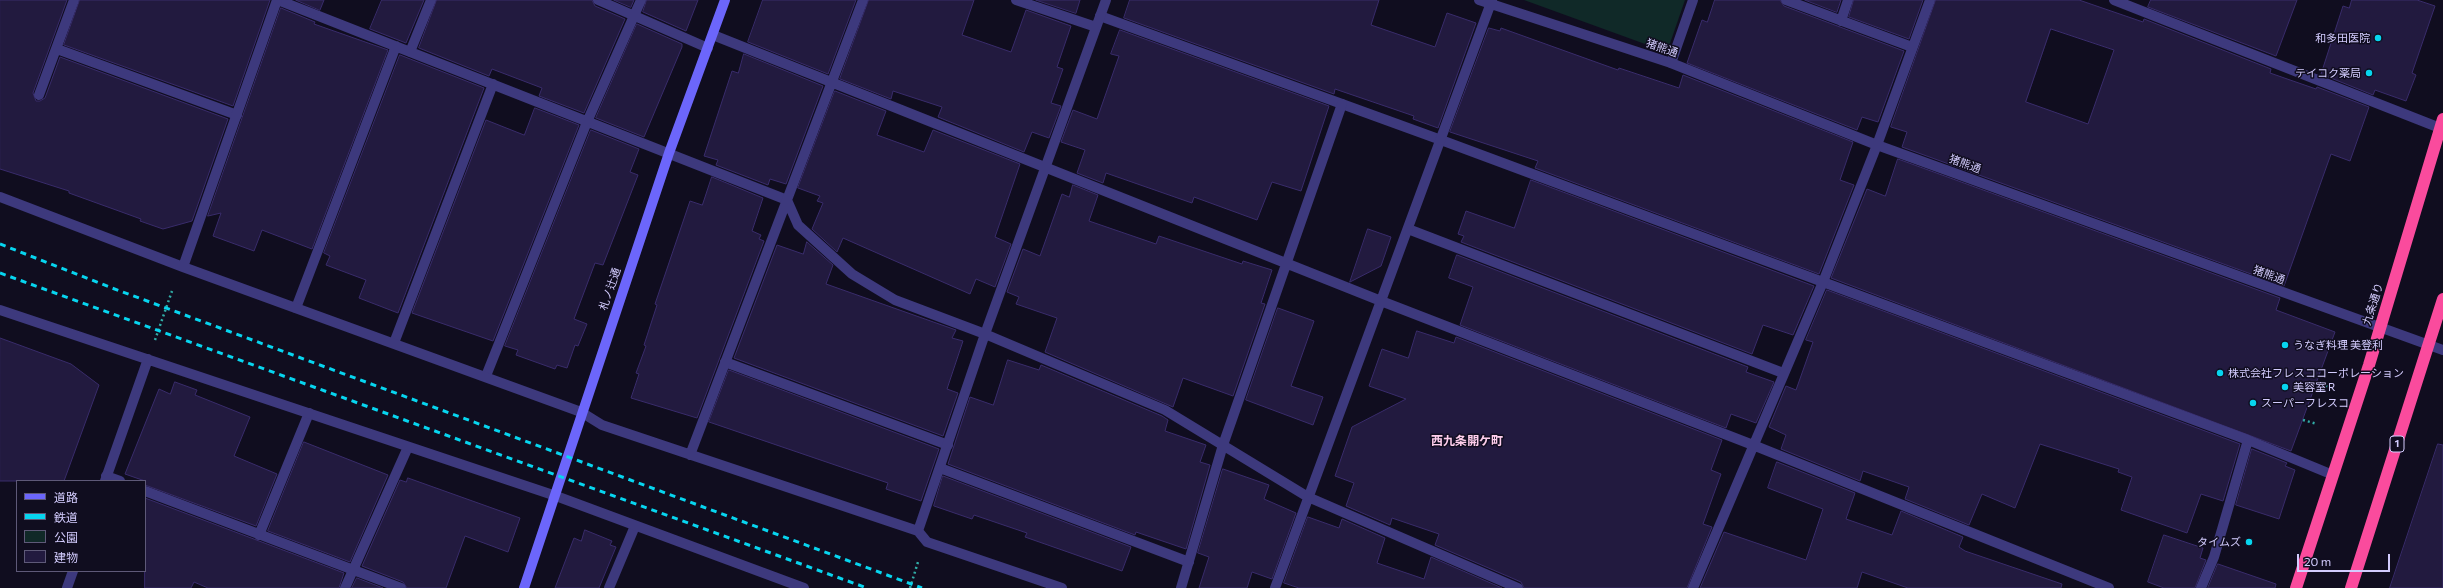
<!DOCTYPE html>
<html>
<head>
<meta charset="utf-8">
<style>
  body { margin:0 }
  #map { position:relative; width:2443px; height:588px; overflow:hidden; background:#100d1f; font-family:Commissioner,"Noto Sans JP",sans-serif }
  canvas { display:block }
  .legend { position:absolute; left:16px; top:480px; width:130px; height:92px; box-sizing:border-box; background:#100d1f; border:1px solid #5e5978; margin:0; padding:5px 7px; list-style:none; font-size:12px; color:#d3ccfe }
  .legend li { display:flex; align-items:center; gap:8px; height:20px }
  .legend b { width:20px; border:1px solid #5e5978 }
  .scale { position:absolute; left:2297px; top:554px; width:93px; height:18px; box-sizing:border-box; border:2px solid #d3ccfe; border-top:0; padding-left:5px; font-size:12px; line-height:14px; white-space:nowrap; color:#d3ccfe; -webkit-text-stroke:3px #100d1f; paint-order:stroke }
</style>
</head>
<body>
<div id="map">
<canvas width="2443" height="588"></canvas>
<ul class="legend">
<li><b style="height:5px;background:#6c66fb"></b>道路</li>
<li><b style="height:5px;background:#07d5ef"></b>鉄道</li>
<li><b style="height:11px;background:#102928"></b>公園</li>
<li><b style="height:11px;background:#221a3f"></b>建物</li>
</ul>
<div class="scale">20 m</div>
</div>
<script>
const context = document.querySelector('canvas').getContext('2d');
context.lineJoin = 'round';
function fill(path, color) {
  context.fillStyle = color;
  context.fill(path, 'evenodd');
}
function stroke(path, color, width, dash) {
  context.strokeStyle = color;
  context.lineWidth = width;
  context.lineCap = dash ? 'butt' : 'round';
  context.setLineDash(dash || []);
  context.stroke(path);
}
function write(font, color, halo, rows, align = 'center') {
  context.font = font + ' Commissioner,"Noto Sans JP",sans-serif';
  context.lineWidth = 3;
  context.setLineDash([]);
  context.textBaseline = 'middle';
  context.strokeStyle = halo;
  context.fillStyle = color;
  for (const [text, x, y, turn = 0] of rows) {
    context.save();
    context.translate(x, y);
    context.rotate((+turn || 0) * Math.PI / 180);
    context.textAlign = isNaN(turn) ? turn : align;
    if (halo) context.strokeText(text, 0, 0);
    context.fillText(text, 0, 0);
    context.restore();
  }
}
fill(new Path2D(`
  M1524,0h161l-18,52z`), '#102928');
const building = new Path2D(`
  M0,0h67l-34,93 3,8h4l5,-3 15,-41 168,62 -36,102 -29,8 -23,-8 1,-2 -72,-26v-2l-69,-22z
  M80,0h190l-37,106 -169,-61z
  M296,0h28l-4,10z
  M382,0h42l-18,43 -36,-14z
  M437,0h155l3,6 30,13 -41,94 -45,-17 3,-8 -50,-19 -3,7 -70,-28z
  M614,0h20l-3,7z
  M647,0h51l-12,31 -43,-19z
  M763,0h93l-28,74 -80,-32z
  M869,0h105l-12,35 49,17 15,-42 45,16 -14,41 6,2 -12,34 10,3 -12,32 -17,-6 -8,20 -86,-35 4,-10 -49,-16 -2,8 -51,-20z
  M1036,0h44l-4,13z
  M1130,0h249l-8,25 64,22 12,-34 29,10 -38,105 -25,-9 1,-3 -79,-27 -1,5 -210,-76z
  M1715,0h65l4,6 120,45 -26,71 -16,-5 -5,13 -170,-67 15,-43 5,2z
  M1805,0h36l-4,12z
  M1854,0h69l-14,39 -60,-22z
  M1936,0h143l64,22 1,-3 127,50 -1,4 46,16 1,-2 52,20 -19,54 -19,-7 -47,132 -382,-139 5,-15 -16,-5zM2051,29l63,21 -26,74 -62,-22z
  M2151,0h146l-21,56 -128,-49z
  M2352,0h65l18,6 -23,67 4,2 -10,26 -31,-11 -2,5 -52,-21 22,-68 6,2z
  M281,8l34,14 -1,2 74,26 -76,199 -50,-19 -8,21 -41,-15 8,-23 -13,3z
  M637,24l45,20v3l-38,90 -48,-19z
  M1489,28l11,3 1,-3 117,42 1,-2 60,20 4,-13 170,67 -13,38 14,5 -35,89 -284,-106 3,-7 -88,-29z
  M1120,30l209,76 -28,85 -29,-9 -15,38 -63,-23 -2,6 -86,-30 -3,10 -26,-10 8,-23 -24,-8 12,-32 24,9 22,-63 -8,-2z
  M744,54l79,32 -37,98 -16,-5 -2,6 -52,-20 2,-5 -14,-4 28,-85 6,2z
  M400,55l84,33 -86,225 -39,-15 7,-18 -40,-15 4,-9 -6,-3z
  M835,91l51,20 -9,24 47,17 9,-22 87,34 -25,73 16,7 -16,43 -19,-8 -6,15 -127,-56 -6,14 -25,-23 11,-26 -6,-2 3,-5 -22,-8z
  M535,108l44,17 -86,216 -81,-28 74,-193 38,15z
  M591,130l48,19 -9,23 8,3 -35,90 -8,-2 -21,56 13,5 -9,22 -3,-1 -8,23 -10,-3 -2,4 -39,-14 2,-5 -13,-4z
  M1898,159l382,139 -4,12 59,22 -44,119 -460,-173 36,-89 18,7z
  M712,177l51,21 -11,33 9,4 -2,4 5,2 -67,177 -66,-20 8,-24 -3,-1 10,-27 -2,-1 13,-40 -2,-1 35,-103 12,4z
  M1531,180l283,106 -21,49 -30,-10 -11,29 -291,-112 3,-6 -6,-2 8,-23 48,17z
  M1073,185l25,10 -9,26 67,23 3,-8 83,28 1,-3 29,9 -11,33 4,1 -32,92 -50,-18 -10,29 -128,-55 12,-34 -41,-14 3,-7 -12,-5 16,-43 17,7 22,-62 7,3z
  M1368,229l23,8 -10,29 -31,16z
  M807,242l26,23 -7,19 130,46 -4,8 11,3 -16,48 11,4 -15,43 -209,-78 43,-113 26,9z
  M1457,255l291,112 -2,5 28,10 -18,41 -25,-9 -5,14 -266,-103 13,-38 -24,-9z
  M1827,290l413,154 -17,57 -22,-7 -14,39 -66,-23 11,-33 -14,-5 1,-3 -79,-25 -25,64 -33,-14 -13,31 -64,-26 4,-12 -46,-16 -3,10 -79,-32 5,-14 -17,-8 17,-41 10,4 17,-48 -7,-2z
  M1278,308l36,13 -23,65 32,11 -10,28 -67,-25z
  M1417,331l37,12 2,-6 266,103 -11,30 10,4 -18,50 9,3 -25,61h-163l-3,-6 -86,-37 4,-11 -47,-16 -2,7 -44,-19 8,-23 -19,-7 17,-49 54,-28 -37,-13 13,-37 26,9z
  M0,338l71,26 28,21 -35,96h-64z
  M1008,360l31,10 2,-5 121,51 6,4 -3,11 41,14 -6,17 10,3 -24,84 -50,-17 -1,3 -187,-71 22,-67 23,8z
  M729,370l210,79 -18,52 -35,-12 2,-6 -179,-61z
  M175,382l22,8 -2,5 55,22 -16,39 43,18 -21,52 -111,-41v-4l-20,-7 34,-85 11,5z
  M304,442l84,33 -38,87 -82,-31z
  M2438,444l5,1v143h-53z
  M2252,449l35,14 -2,3 10,4 -16,49 -43,-14z
  M1777,462l78,31 -9,26 46,16 9,-24 62,26 -4,10 6,4 97,33 -1,4h-153l-46,-16 -5,16h-157l24,-56 82,28 17,-51 -55,-21z
  M1223,469l46,16 -5,14 32,14 -24,66 -20,-7 -5,16h-48l10,-31 -11,-4z
  M943,476l188,71 -9,24 -97,-34 2,-4 -53,-18 -2,4 -38,-13z
  M408,478l112,40 -12,34 -43,-16 -19,52h-39l-4,-6 -41,-16 38,-86 6,2z
  M145,498l199,75 -5,15h-131l-14,-6 -3,6h-46z
  M1308,517l31,11 3,-9 43,19 -8,25 47,16 7,-22 71,31h-203l-15,-5z
  M585,530l27,11 -2,4 6,2 -17,41h-44l19,-50 7,3z
  M2164,535l39,13 -3,10 6,2 -11,28h-31l-16,-6z
  M2218,564l58,20 -1,4h-67z
  M357,578l26,10h-31z`);
fill(building, '#221a3f');
stroke(building, '#392c6b', 1);
stroke(new Path2D(`
  M155,340l17,-49
  M2316,383l13,4
  M2303,420l14,4
  M910,588l8,-26`), '#31ada7', 2.5, [2, 3]);
stroke(new Path2D(`
  M278,0l509,200
  M598,0l110,48
  M1786,0l126,47
  M2114,0l326,128
  M1100,16l341,124 807,300 85,35
  M1841,21l7,-21
  M57,49l180,66
  M410,52l21,-52
  M1671,63l22,-63
  M39,95l35,-95
  M1408,229l375,144
  M296,308l100,-262
  M394,343l99,-259
  M725,362l223,83
  M486,376l101,-254 54,-122
  M940,468l249,94
  M106,476l14,5
  M145,491l256,97
  M259,535l50,-122
  M345,588l63,-141
  M609,588l26,-62
  M2201,588l13,-31 34,-117`), '#3d397d', 10);
stroke(new Path2D(`
  M1016,0l80,27
  M1479,0l192,63 206,82 566,205
  M713,35l668,266 372,144 356,143
  M0,197l183,70 398,145 21,13 316,106 9,11 135,46
  M787,200l11,25 54,49 43,26 90,34 180,76 143,87 210,91
  M183,267l94,-267
  M0,310l556,186 248,92
  M690,455l173,-455
  M105,481l43,-122
  M918,531l67,-197 121,-334
  M67,588l6,-17
  M1181,588l42,-143 119,-341
  M1275,588l217,-588
  M1693,588l130,-306 54,-137 53,-145`), '#3d397d', 10);
stroke(new Path2D(`
  M524,588l145,-435 56,-153`), '#6c66fb', 10);
stroke(new Path2D(`
  M2296,588l73,-223 74,-246
  M2351,588l92,-289`), '#fa4b9d', 12);
stroke(new Path2D(`
  M0,244l112,44 810,300
  M0,273l867,315`), '#07d5ef', 3, [6, 5]);
for (const [x, y, r, color] of [
  [2378,38,4,"#07d5ef"],
  [2369,73,4,"#07d5ef"],
  [2285,345,4,"#07d5ef"],
  [2220,373,4,"#07d5ef"],
  [2285,387,4,"#07d5ef"],
  [2253,403,4,"#07d5ef"],
  [2249,542,4,"#07d5ef"]
]) {
  const dot = new Path2D();
  dot.arc(x, y, r, 0, 2 * Math.PI);
  context.fillStyle = color;
  context.fill(dot);
  stroke(dot, '#100d1f', 1.5);
}
for (const [x, y, w] of [
  [2397,444,14]
]) {
  const box = new Path2D();
  box.roundRect(x - w / 2, y - 8, w, 16, 3);
  context.fillStyle = '#100d1f';
  context.fill(box);
  stroke(box, '#d3ccfe', 1);
}
write('bold 10px', '#d3ccfe', null, [
  ["1",2397,444]
]);
write('11px', '#d3ccfe', '#100d1f', [
  ["和多田医院",2370,38,"right"],
  ["テイコク薬局",2361,73,"right"],
  ["うなぎ料理 美登利",2293,345],
  ["株式会社フレスココーポレーション",2228,373],
  ["美容室 R",2293,387],
  ["スーパーフレスコ",2261,403],
  ["タイムズ",2241,542,"right"]
], 'left');
write('11px', '#d3ccfe', '#100d1f', [
  ["猪熊通",1662,48,19],
  ["猪熊通",1965,164,20],
  ["猪熊通",2269,275,20],
  ["札ノ辻通",610,289,-71],
  ["九条通り",2373,304,-72]
]);
write('bold 12px', '#feceec', '#100d1f', [
  ["西九条開ケ町",1467,441]
]);
</script>
</body>
</html>
